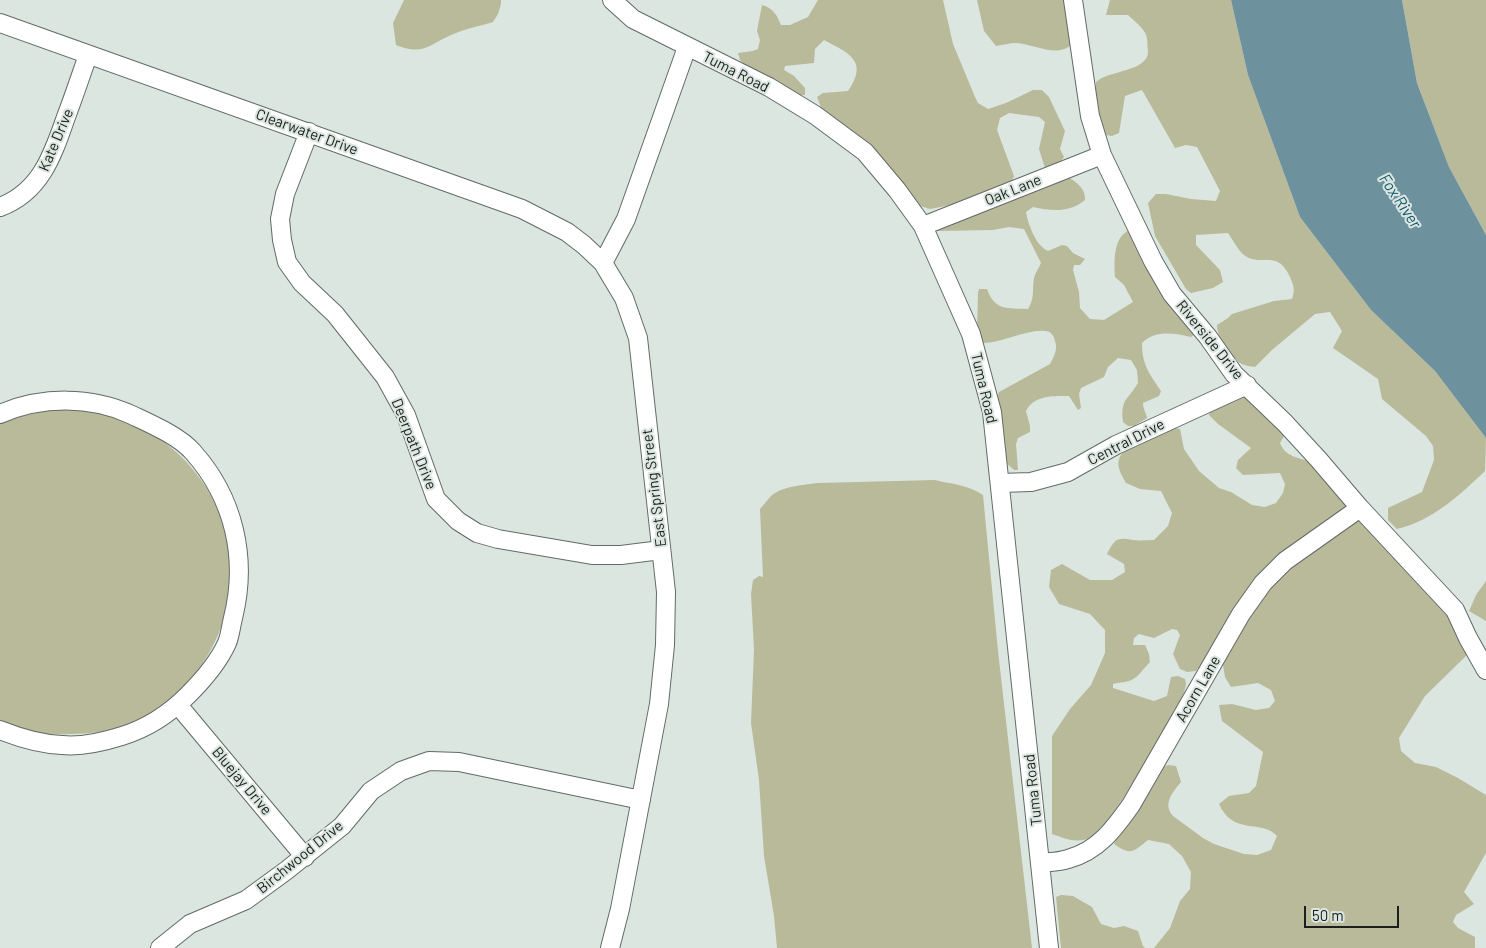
<!DOCTYPE html>
<html>
<head>
<meta charset="utf-8">
<style>
  body { margin:0 }
  #map { position:relative; width:1486px; height:948px; overflow:hidden; background:#dbe6e1; font-family:Barlow,sans-serif }
  canvas { display:block }
  .scale { position:absolute; left:1304px; top:906px; width:95px; height:22px; box-sizing:border-box; border:2px solid #1b1f1d; border-top:0; padding-left:6px; font-size:15px; line-height:18px; white-space:nowrap; color:#1b1f1d; -webkit-text-stroke:4px #dbe6e1; paint-order:stroke }
</style>
</head>
<body>
<div id="map">
<canvas width="1486" height="948"></canvas>
<div class="scale">50 m</div>
</div>
<script>
const context = document.querySelector('canvas').getContext('2d');
context.lineJoin = 'round';
function fill(path, color) {
  context.fillStyle = color;
  context.fill(path, 'evenodd');
}
function stroke(path, color, width, dash) {
  context.strokeStyle = color;
  context.lineWidth = width;
  context.lineCap = dash ? 'butt' : 'round';
  context.setLineDash(dash || []);
  context.stroke(path);
}
function write(font, color, halo, rows, align = 'center') {
  context.font = font + ' Barlow,sans-serif';
  context.lineWidth = 4;
  context.setLineDash([]);
  context.textBaseline = 'middle';
  context.strokeStyle = halo;
  context.fillStyle = color;
  for (const [text, x, y, turn = 0] of rows) {
    context.save();
    context.translate(x, y);
    context.rotate((+turn || 0) * Math.PI / 180);
    context.textAlign = isNaN(turn) ? turn : align;
    if (halo) context.strokeText(text, 0, 0);
    context.fillText(text, 0, 0);
    context.restore();
  }
}
fill(new Path2D(`
  M404,0h97v4l-3,10 -5,8c-13,4 -29,7 -42,13 -23,10 -27,21 -55,10l-3,-22z
  M818,0h125l10,44 22,53 3,6 10,6 18,-6 27,-13h9l7,7 16,34 -5,18 4,8 -5,7 -14,4 -6,-19 6,-27 -6,-5 -30,-4 -9,5 -3,12 17,46 -3,8 -49,19 -32,6 -10,-3 -8,-6 -63,-70 -12,-11 -15,-9 -5,-13 6,-4 25,-2c21,-30 1,-38 -24,-51l-9,9 -1,14 -29,3 -1,4 10,6 11,12v7h-12l-44,-26 -9,-9 -2,-7 15,-2 5,-2 2,-9 -3,-9 5,-26c11,3 15,10 19,20h9l18,-8z
  M977,0h90l4,45c-14,13 -37,-1 -55,-2 -6,0 -13,2 -20,3l-12,-15z
  M1110,0h121l17,75 52,142 71,93 64,61 51,67 -1,33c-25,24 -53,50 -88,58l-9,-9v-12l34,-16 12,-32 -1,-14 -7,-10 -44,-37 -4,-20 -45,-31 9,-17 -12,-19 -15,2 -43,36 -17,17c-7,-1 -14,-2 -19,-7 -9,-8 -19,-23 -19,-35l11,-7 4,-4 42,-13 18,-2c3,-9 2,-13 -2,-22 -13,-29 -29,-9 -46,-22 -6,-5 -11,-15 -16,-22l-32,2v10l24,25 3,12 -10,6 -22,5 -5,-4 -31,-53 -7,-33 8,-9h10l25,5 25,2 4,-10 -23,-44 -11,-2 -11,3 -33,-58 -17,6 -6,37 -7,3 -6,-1 -11,-32 1,-21c12,-12 54,-10 52,-32 -1,-4 0,-11 -2,-15 -2,-7 -13,-15 -18,-20h-22z
  M1402,0h84v235l-37,-68 -32,-84z
  M1064,174c10,7 22,13 21,26 -15,13 -34,11 -52,7l-7,5c2,12 10,34 22,39l14,-6 5,1 6,7 12,6 -5,6h-6l-1,5 6,22 1,16 10,11 14,1 29,-18 -9,-17 -9,-8c-1,-15 -2,-41 15,-47l64,100v5l-3,2c-17,-4 -36,-7 -49,6 0,22 7,30 19,48l-2,5 -16,7c0,6 3,9 4,15l-13,8h-6l-5,-4c-3,-23 5,-22 15,-39l-1,-13 -6,-10 -13,-2 -10,9 -4,10 -23,11 -2,6 2,14 -3,2 -9,-14c-16,0 -35,-1 -43,15l4,15v6l-12,6 -2,6 2,26h-4l-10,-9 -10,-59 5,-10 51,-28c4,-7 8,-15 5,-23 -1,-5 -4,-10 -10,-10 -18,-2 -42,12 -62,12l-6,-11 1,-39 1,-4h8c8,22 20,19 41,20 7,-11 4,-19 6,-31 1,-5 5,-10 7,-15l-17,-34 -15,-2 -16,3 -55,1 1,-5z
  M1245,395l42,36 -7,12c6,16 22,14 35,21 8,4 31,36 38,44l-65,47 -92,116 -9,1 -7,-3 -7,-15 7,-19 -3,-5 -5,-1 -18,9 -15,-4 -5,4 -1,7h12l4,9 1,8c-6,6 -13,17 -21,19 -5,2 -11,1 -16,3v4l41,13 13,-5 4,-19 7,-1 7,3 1,5 -2,9c-14,25 -72,135 -92,144 -15,7 -26,2 -40,-3v-98l18,-27 21,-24 14,-32v-23l-15,-16 -31,-10 -10,-17 2,-17 11,-6 28,16h22l13,-8 -1,-8 -17,-10c8,-15 9,-17 26,-14 6,1 14,0 21,0l14,-14 4,-13 -11,-22 -21,-2 -14,-6c-6,-11 -12,-20 -3,-31l49,-25 8,2 4,20 15,22 20,17 12,4 21,13 13,2 11,-4 7,-10 2,-9 -5,-11 -37,2 -7,-7 2,-8 13,-12 -33,-24 -9,-9 1,-5z
  M51,410c18,0 38,0 56,4 76,21 132,94 123,174 -5,55 -41,106 -90,132 -21,10 -47,14 -70,14 -15,1 -32,0 -45,-4 -9,-2 -17,-7 -25,-10v-297l22,-7z
  M935,480c16,4 34,5 48,15l15,156 34,297h-255l-3,-32 -10,-60 -5,-76 -8,-57 3,-73 -3,-56 2,-14 6,-4 4,1 -3,-68c4,-4 7,-9 11,-13 11,-10 33,-11 47,-13z
  M1361,517l98,109 8,29 -42,41 -26,42 2,13 14,12 21,4 22,11 28,17v58l-22,39 10,12 -18,11 -3,7 5,6 17,9v11h-321l16,-20 10,-27 10,-12 1,-17 -9,-16 -13,-12 -21,-4c-15,12 -17,16 -34,4l3,-9 36,-63 15,-7 8,1 5,16c-8,10 -19,22 -8,34l30,22 11,6 30,10 13,1 14,-5 6,-14c-15,-17 -44,0 -58,-32l10,-8 20,-3 7,-7 7,-34 -41,-31 -3,-16 13,-1 24,6 13,-2 6,-7 -4,-11 -13,-7 -27,4 -6,-10 -3,-18 59,-90z
  M1486,581v40l-17,-10 7,-16z
  M1061,895l12,1 19,11 9,17 13,4 10,-2 14,5 5,15 2,2h-84l-5,-51z`), '#b8ba9a');
fill(new Path2D(`
  M1231,0h171l15,83 32,84 37,68v203l-51,-67 -64,-61 -71,-93 -52,-142z`), '#6e919e');
const minor = new Path2D(`
  M612,0l21,19 136,68 46,28 50,37 32,38 26,36 48,108 21,78 57,536
  M1073,0l17,116 12,39 51,106 19,33 36,43 26,37 51,49 34,37 41,48 95,102 13,28 18,32
  M0,23l522,186 45,23 17,13 19,18
  M309,132l-24,62 -5,25 2,21 5,22 15,21 33,31 50,63 21,38 30,84 22,22 19,12 21,6 94,16h29l40,-5
  M0,207c41,-15 53,-53 66,-90 8,-21 15,-42 22,-62
  M923,226l179,-71
  M0,414c42,-18 91,-18 132,1 19,9 47,21 61,37 41,46 55,106 40,166 -2,8 -3,18 -6,25 -9,20 -24,37 -39,52 -19,19 -40,33 -66,41 -19,6 -40,11 -60,9 -22,-1 -42,-7 -62,-15
  M1000,483l31,-1 37,-10 48,-27 131,-60
  M178,705l127,152
  M1041,863c8,-1 18,-1 27,-4 30,-8 46,-30 63,-54l110,-191 22,-31 22,-22 75,-53
  M160,948l30,-24 56,-24 41,-30 55,-44 29,-35 30,-20 28,-10 30,1 182,38
  M610,948l10,-39 39,-205 6,-59 1,-53 -28,-254 -14,-40 -21,-35 23,-44 61,-172`);
stroke(minor, '#616b67', 20);
stroke(minor, '#fff', 18);
write('15px', '#1b1f1d', '#dbe6e1', [
  ["Tuma Road",736,72,27],
  ["Clearwater Drive",307,132,20],
  ["Kate Drive",56,140,-67],
  ["Oak Lane",1013,190,-22],
  ["Riverside Drive",1210,340,51],
  ["Tuma Road",984,388,77],
  ["Central Drive",1126,442,-27],
  ["Deerpath Drive",414,444,68],
  ["East Spring Street",654,488,-97],
  ["Acorn Lane",1198,689,-60],
  ["Bluejay Drive",242,781,50],
  ["Tuma Road",1033,790,-96],
  ["Birchwood Drive",300,857,-39]
]);
write('italic 16px', '#10586d', '#dbe6e1', [
  ["Fox River",1400,201,56]
]);
</script>
</body>
</html>
